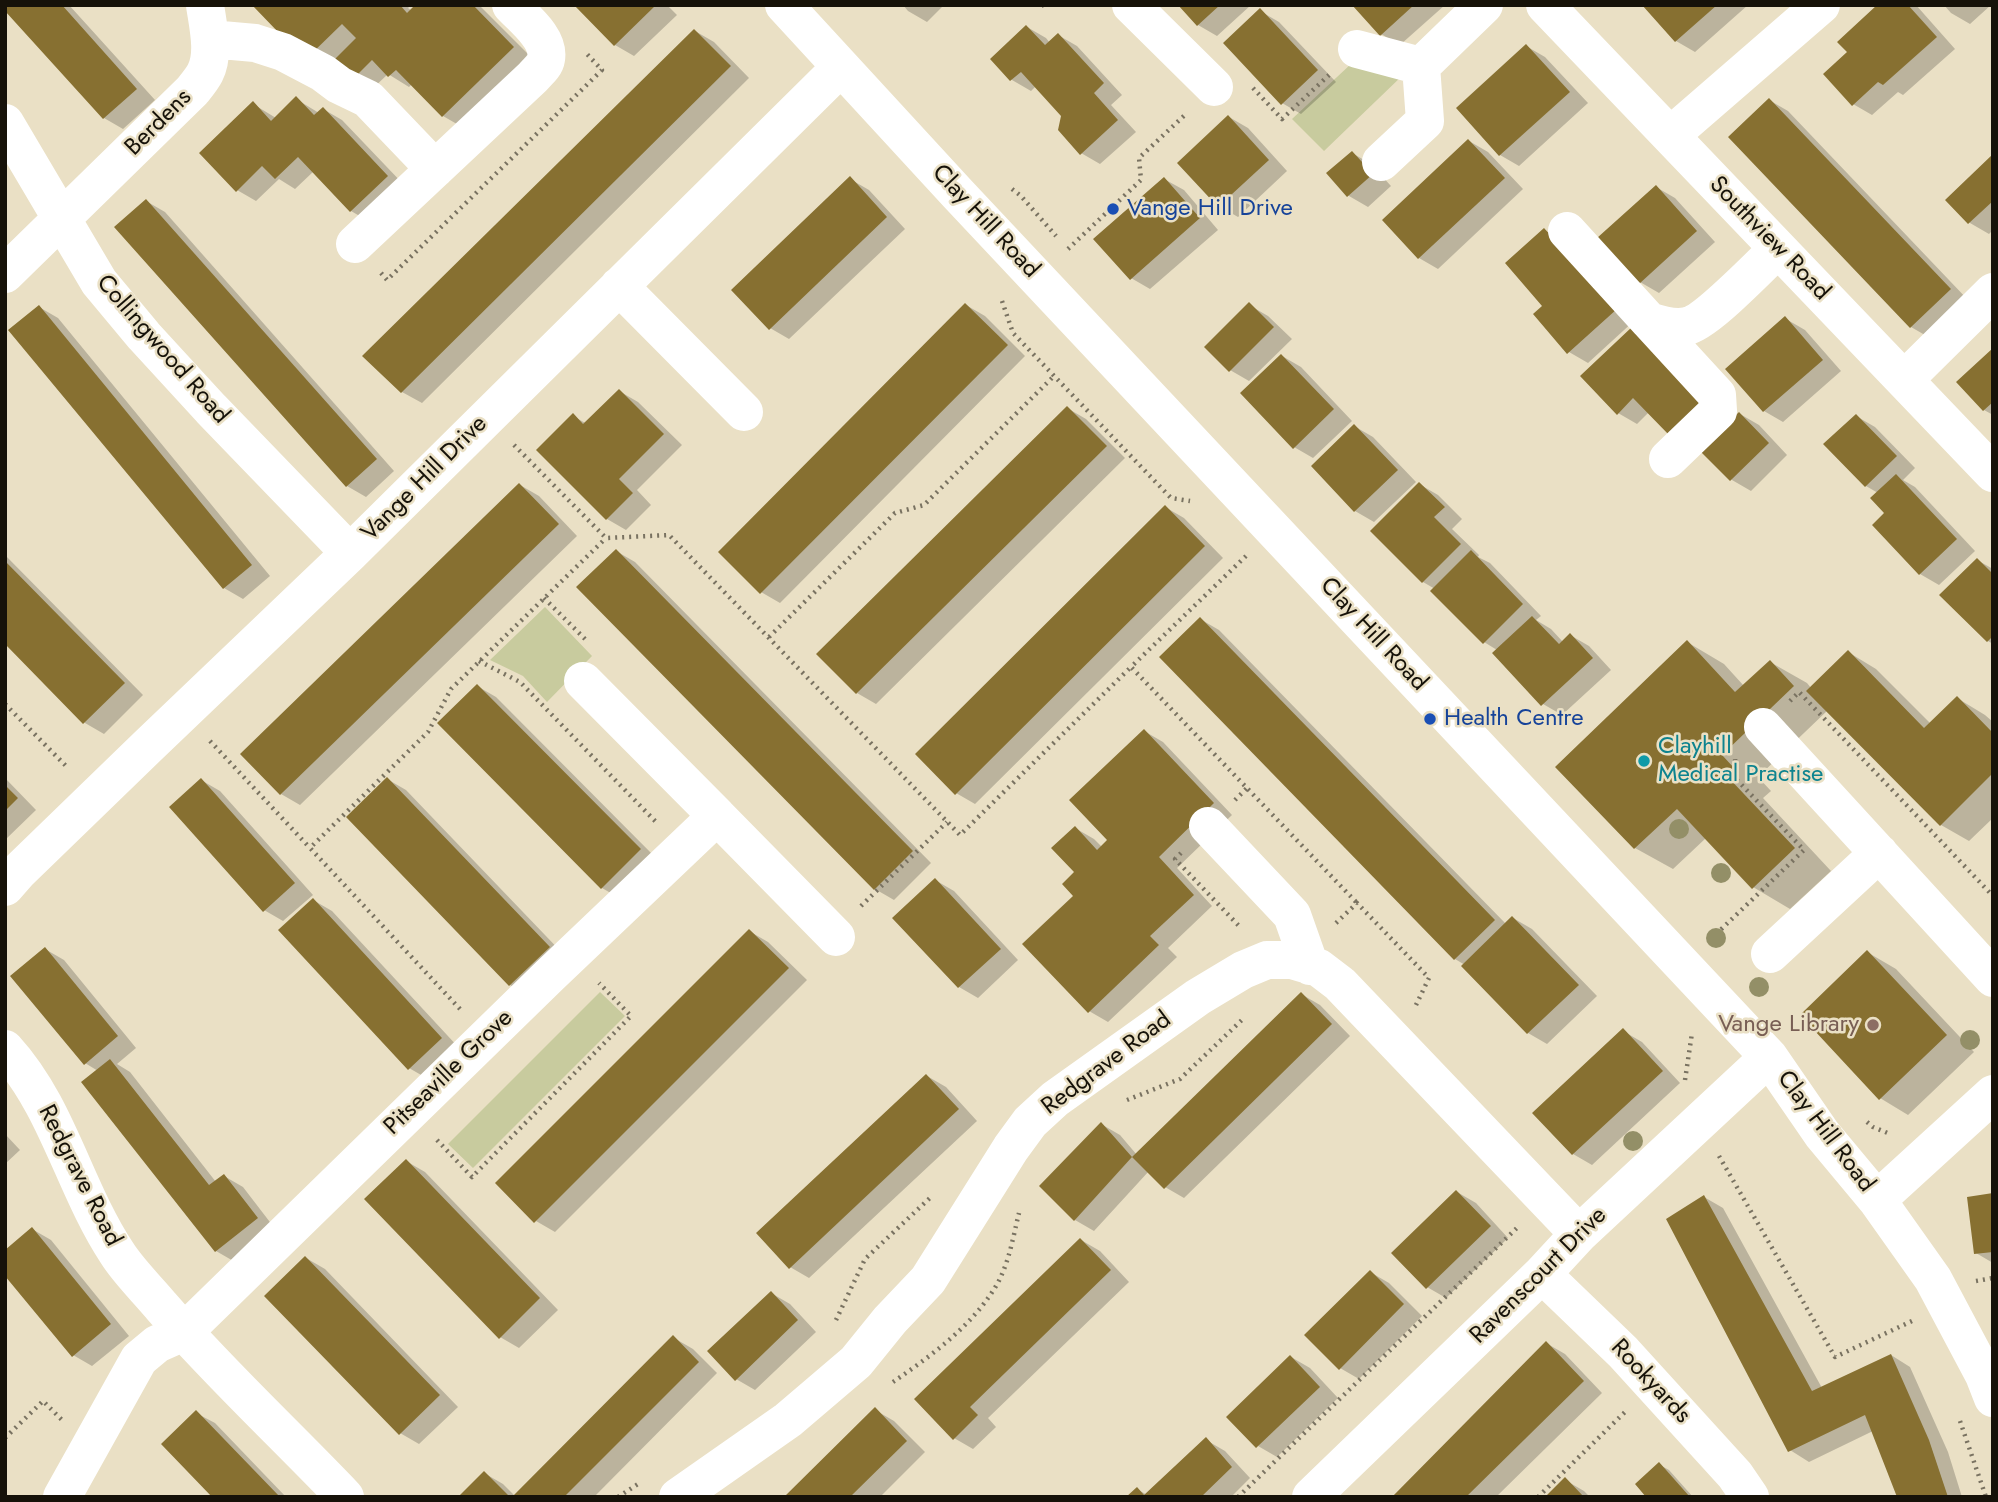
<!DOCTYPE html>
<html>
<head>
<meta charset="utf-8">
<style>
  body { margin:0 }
  #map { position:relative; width:1998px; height:1502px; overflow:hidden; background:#eae0c5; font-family:Jost,sans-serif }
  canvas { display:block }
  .frame { position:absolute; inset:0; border:7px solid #161209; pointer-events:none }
</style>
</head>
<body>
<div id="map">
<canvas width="1998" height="1502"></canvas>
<div class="frame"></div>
</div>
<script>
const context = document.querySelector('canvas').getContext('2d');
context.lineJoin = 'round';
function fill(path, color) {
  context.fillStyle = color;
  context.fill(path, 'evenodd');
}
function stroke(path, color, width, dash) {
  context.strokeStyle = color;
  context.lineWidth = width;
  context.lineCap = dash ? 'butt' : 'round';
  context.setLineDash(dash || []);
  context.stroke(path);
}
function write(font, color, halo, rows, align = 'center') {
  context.font = font + ' Jost,sans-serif';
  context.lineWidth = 5;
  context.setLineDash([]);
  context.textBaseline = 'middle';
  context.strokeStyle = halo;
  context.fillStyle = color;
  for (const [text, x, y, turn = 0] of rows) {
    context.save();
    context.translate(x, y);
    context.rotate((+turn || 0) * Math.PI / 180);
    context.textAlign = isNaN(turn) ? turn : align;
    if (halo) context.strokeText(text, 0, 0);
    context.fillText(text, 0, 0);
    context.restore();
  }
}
fill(new Path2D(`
  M1352,63l51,12 -79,76 -32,-32z
  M545,607l47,49 -45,46 -24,-26 -33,-16z
  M600,992l25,24 -152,152 -25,-24z`), '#c8cb9e');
fill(new Path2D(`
  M5,5h64l86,95 -32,29 -19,-11z
  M254,5h157l-3,3 4,3 5,-6h62l53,53 -70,69 -19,-11 -31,-32 -3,3 -21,-13 -18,17z
  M576,5h91l10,10 -43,41 -19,-11z
  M903,5h41l-17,17 -19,-11z
  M1180,5h71l-34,31 -19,-11z
  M1355,5h90l-45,40 -19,-11z
  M1644,5h104l-53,47 -19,-11z
  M1880,5h36l39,44 -52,46 -5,-3 -26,23 -19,-11 -4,-52z
  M1944,5h47l-21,19 -19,-11z
  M1260,11l19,11 57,60 -35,32 -19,-11z
  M1027,27l19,11 4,5 8,-8 19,11 45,49 -11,10 25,27 -36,32 -19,-11 -18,-38 -27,-29 -5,5 -19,-11 -20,-21z
  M695,31l19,11 35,36 -327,325 -20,-11 -37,-36z
  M1526,46l19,11 43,46 -69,63 -19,-11 -41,-47z
  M296,99l23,14 4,-4 19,11 64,67 -36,35 -19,-11 -37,-40 -19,18 -16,-10 -23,22 -19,-11 16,-86 23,14z
  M1769,100l19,11 181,190 -39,37 -19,-11 -180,-190z
  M1229,117l19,11 39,43 -49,46 -19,-11z
  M1469,141l19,11 35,37 -85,80 -19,-11 -34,-38z
  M1352,153l19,11 20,22 -23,21 -19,-11 -20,-22z
  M1993,156v74l-4,4 -19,-11 -23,-23z
  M850,179l19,11 36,39 -116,110 -19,-11z
  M1164,179l20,11 34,40 -68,59 -19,-11z
  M1656,187l19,11 40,44 -56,51 -19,-11z
  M146,201l19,11 229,259 -28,26 -19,-11z
  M1544,230l19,11 72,79 -47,43 -19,-11z
  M966,305l19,11 40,40 -245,247 -19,-11z
  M1249,305l19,11 24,23 -43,42 -19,-11z
  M39,307l19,11 212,258 -27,23 -19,-11z
  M1786,319l19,11 36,41 -58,51 -19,-11 -37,-42z
  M1652,340l-3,72 -12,12 -19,-11z
  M1993,350v65l-9,-5z
  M1282,356l19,11 51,54 -39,37 -19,-11z
  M619,391l19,11 44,43 -45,45 14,15 -25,25 -19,-11 -34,-103 14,8z
  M1067,408l19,11 39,39 -249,246 -19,-11z
  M1740,414l19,11 28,30 -36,36 -19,-11 -29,-29z
  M1856,416l19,11 40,41 -12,12 12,7 60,64 -36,34 -19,-11 -46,-49 13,-12 -9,-20 -12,-7 -40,-41z
  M1354,426l19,11 43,45 -42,40 -19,-11 -42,-45z
  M1419,484l19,11 24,24 -10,10 27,26 -1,2 12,6 51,53 -5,4 15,9 12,13 7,-7 19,11 22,24 -49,45 -19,-11 -46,-54 -13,-8 -49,-53 -12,-7z
  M520,485l19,11 38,40 -277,269 -19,-11z
  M1165,507l19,11 39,40 -248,246 -19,-11z
  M616,551l19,11 296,301 -37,37 -19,-11z
  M5,555l138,140 -39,39 -19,-11 -80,-81z
  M1977,560l16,9v75l-5,-3z
  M1200,619l19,11 287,294 7,-6 19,11 65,67 -50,48 -19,-11 -63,-68 -10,-6z
  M1687,642l37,22 20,22 26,-24 37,21 4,5 37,-36 28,17 55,55 26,-26 28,17 8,7v96l-24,23 -28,-16 -113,-115 -70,67 13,14 -8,7 68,73 -41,38 -37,-22 -47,-49 -33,31 -38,-21 -78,-81z
  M477,686l19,11 163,164 -38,38 -19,-11z
  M1144,731l19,11 69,73 -55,53 35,38 -44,42 9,9 -69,65 -19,-11 -14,-115 2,-24 -2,-44 19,11 8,8 8,-7z
  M5,778l31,32 -31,30z
  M387,779l19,11 162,169 -39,37 -19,-11 -162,-168z
  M201,780l19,11 93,104 -30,26 -19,-11z
  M935,880l19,11 64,69 -40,38 -19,-11z
  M313,900l19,11 128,138 -32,30 -19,-11z
  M749,931l19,11 39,38 -252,252 -19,-11z
  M45,949l19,11 72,88 -19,16 13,8 86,110 8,-6 19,11 33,43 -41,32 -19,-11 -133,-169 15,-11 -13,-8z
  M1867,952l29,17 78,83 -66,63 -28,-17z
  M1301,994l19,11 30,31 -166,162 -19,-11 -16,-16 -55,60 -19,-11 26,-96 19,11 17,20z
  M1623,1031l19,11 38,41 -88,82 -19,-11z
  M927,1076l19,11 31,34 -168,157 -19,-11z
  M5,1134l15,16 -15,14z
  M406,1161l19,11 133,138 -39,38 -19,-11z
  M1457,1192l19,11 32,35 -62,60 -19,-11z
  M1993,1195v68l-17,-10z
  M1704,1197l19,11 99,180 69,-33 19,12 38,85 14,45h-63l-26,-66 -64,31 -19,-12z
  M32,1229l19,11 78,96 -37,30 -19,-11z
  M1081,1240l19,11 29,31 -141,136 8,9 -23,22 -19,-11 -38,-39z
  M306,1258l19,11 133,138 -39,37 -19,-11z
  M1370,1272l19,11 33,33 -63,63 -19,-11z
  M771,1293l19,11 26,28 -61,58 -19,-11z
  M674,1338l19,11 24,24 -123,124h-133l23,-24 19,11 12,12z
  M1546,1343l19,11 37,39 -106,104h-101z
  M1291,1357l19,11 28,30 -61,59 -19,-11z
  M875,1410l19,11 31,31 -45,45h-94z
  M196,1413l19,10 71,74h-71z
  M1206,1440l19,11 25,27 -19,19h-102l8,-8 10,6z
  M1660,1465l9,5 24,27h-45z
  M1565,1480l19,11 6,6h-43z`), '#0003');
fill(new Path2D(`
  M5,5h57l75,84 -34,30 -98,-108z
  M252,5h148l7,8 8,-8h58l41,42 -72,70 -46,-47 -8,7 -16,-17 -22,22 -19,-19 25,-25 -14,-14 -37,36z
  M574,5h82l-42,41z
  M1178,5h42l-23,21z
  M1352,5h62l-34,31z
  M1642,5h75l-42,37z
  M1877,5h31l29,32 -54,48 -5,-3 -26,24 -29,-32 24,-22 -10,-10z
  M1260,8l58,62 -37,35 -58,-62z
  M1026,25l19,20 13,-12 46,50 -10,10 24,27 -38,35 -22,-25 3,-14 -40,-44 -11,9 -20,-22z
  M694,29l37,37 -330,327 -39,-37z
  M1526,44l44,48 -71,64 -43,-48z
  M296,96l18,19 9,-8 65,69 -38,36 -52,-55 -23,22 -13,-13 -26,26 -37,-39 54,-52 18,20z
  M1769,98l182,191 -41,39 -182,-191z
  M1228,115l41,45 -51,47 -41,-44z
  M1468,139l37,39 -87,81 -36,-39z
  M1352,151l21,23 -26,23 -21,-24z
  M1993,154v47l-25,23 -23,-24z
  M850,176l37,41 -118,113 -38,-40z
  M1164,177l36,41 -70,62 -37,-41z
  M1656,185l41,46 -58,53 -42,-46z
  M146,199l231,260 -31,28 -232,-260z
  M1544,228l73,81 -50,45 -34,-40 9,-8 -37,-43z
  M1249,302l25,25 -45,45 -25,-25z
  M965,303l43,42 -248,249 -42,-42z
  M39,305l213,260 -29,24 -215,-259z
  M1785,316l38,44 -60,52 -38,-43z
  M1633,326l71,75 -35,34 -36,-37 -16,17 -37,-39z
  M1993,348v54l-10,9 -27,-29z
  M1281,354l53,55 -41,40 -53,-56z
  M619,389l45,45 -45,45 14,14 -27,27 -70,-70 37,-37 10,11z
  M1067,406l40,40 -251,248 -40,-40z
  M1739,412l30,31 -39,38 -30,-30z
  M1856,414l41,42 -32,31 -42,-43z
  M1354,424l44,46 -44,42 -43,-46z
  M1896,474l61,65 -38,36 -47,-50 12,-12 -14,-15z
  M1419,482l26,25 -11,10 27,27 -39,39 -52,-52z
  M519,483l40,41 -279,271 -40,-41z
  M1165,505l40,41 -250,249 -40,-41z
  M616,549l297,302 -39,39 -298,-303z
  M1471,550l52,54 -40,40 -53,-53z
  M1977,558l16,16v62l-6,6 -48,-47z
  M5,561l120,122 -42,41 -78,-80z
  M1532,616l27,28 11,-11 23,25 -52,48 -49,-53z
  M1200,617l295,303 -41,40 -295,-303z
  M1687,640l48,52 35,-32 24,26 -72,69 13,14 -8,7 68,72 -43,41 -75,-80 -43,40 -79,-82z
  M1848,650l76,78 33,-32 36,37v40l-53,53 -134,-135z
  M477,684l164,165 -40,40 -164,-166z
  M1144,729l70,74 -55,54 35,38 -44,41 9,9 -71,68 -66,-69 51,-48 -11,-12 12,-12 -23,-24 24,-22 22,24 10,-10 -38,-40z
  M387,777l163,170 -41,39 -163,-169z
  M201,778l94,105 -32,29 -94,-105z
  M5,785l13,13 -13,13z
  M935,878l66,71 -43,39 -66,-70z
  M313,898l129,140 -34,32 -130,-140z
  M1512,916l67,69 -52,49 -66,-68z
  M749,929l40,39 -255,255 -39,-40z
  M45,947l73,89 -34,29 -74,-89z
  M1867,950l80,85 -68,65 -79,-85z
  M1301,992l31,32 -168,165 -32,-32z
  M1623,1028l40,43 -91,84 -40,-42z
  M110,1059l99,126 15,-11 34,44 -43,34 -134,-170z
  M926,1074l33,35 -170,160 -33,-36z
  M1101,1122l31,35 -58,64 -35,-35z
  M406,1159l134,139 -41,41 -135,-140z
  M1456,1190l35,36 -65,63 -35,-36z
  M1993,1193v59l-19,2 -7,-57z
  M1704,1195l108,196 79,-37 38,86 19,57h-51l-32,-82 -77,37 -122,-233z
  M32,1227l79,97 -39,33 -67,-81v-26z
  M1080,1238l31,32 -141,137 8,8 -25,25 -39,-41z
  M305,1256l135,139 -41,40 -135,-139z
  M1370,1270l34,34 -65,66 -35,-35z
  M771,1291l27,29 -63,61 -28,-30z
  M673,1335l26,27 -135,135h-52z
  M1546,1341l38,40 -118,116h-74z
  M1290,1355l30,32 -64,61 -30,-31z
  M875,1407l32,34 -57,56h-66z
  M196,1410l84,87h-68l-51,-53z
  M1206,1437l26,30 -31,30h-75l11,-10 7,8z
  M1659,1462l31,35h-44l-11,-13z
  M484,1471l26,26h-52z
  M1565,1477l19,20h-39z`), '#877031');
stroke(new Path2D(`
  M1043,5l3,3 2,-3
  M1253,88l29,31 47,-44
  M1012,189l9,7 35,40
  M1068,249l73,-69 -2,-22 48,-45
  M381,273l6,7 215,-210 -16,-17
  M1002,301l11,32 158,165 19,3
  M514,445l92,93 63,-3 291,300 171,-168
  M1246,556l-115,111 226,236
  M544,598l44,44
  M769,637l126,-124 29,-8 130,-129
  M479,661l41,21 136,140
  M1790,701l9,-9 194,204
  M5,704l63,64
  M210,741l100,107
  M1235,800l12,-12
  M1181,853l-6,6 65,68
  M861,906l86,-84
  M1336,923l21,-20 72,75 -13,27
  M1711,939l93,-89 -68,-71 -1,-23
  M460,1009l-150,-161 118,-116 23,-43 155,-151
  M1685,1080l7,-47
  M1127,1100l53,-21 64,-61
  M1867,1122l6,5 17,7
  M437,1140l35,37 159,-161 -32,-33
  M1719,1156l116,201 77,-36
  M1976,1281l17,-3
  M836,1320l29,-61 67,-63
  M893,1382c38,-26 79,-56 103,-96 13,-22 17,-49 23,-73
  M1960,1421l26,76
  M5,1438l38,-37 19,19
  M618,1497l23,-15
  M1238,1497l282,-272
  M1538,1497l87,-85`), '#797261', 4.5, [2, 5]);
stroke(new Path2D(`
  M784,5l174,189 811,863 53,77 55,66 56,79 51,96 9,23
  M1131,5l83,82
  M1545,5l448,468
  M210,39l45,4 28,9 40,21 16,12 29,14 67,70
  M1357,49l64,17
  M5,123l94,159 45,54 67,73 139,144
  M1671,135l150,-130
  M1381,162l44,-41 -4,-55 63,-61
  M1567,231l82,90c12,4 25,8 38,5 20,-4 72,-60 91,-77
  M355,244l178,-167c4,-5 12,-11 13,-18 4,-21 -22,-40 -35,-54
  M5,274l187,-183c4,-5 10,-12 13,-18 10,-19 3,-47 0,-68
  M619,286l125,126
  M1649,321l68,74 1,16 -50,48
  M1904,380l89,-88
  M583,681l134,135
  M1763,727l230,251
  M1208,826l84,89 18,51
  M5,887l14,-16 129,-125 202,-193 491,-486
  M1770,954l109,-101
  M5,1049c53,58 69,139 112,204 12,19 30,36 44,53 58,67 123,127 184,191
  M1877,1200l116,-106
  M1542,1274l81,78 112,123 15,22
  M62,1497l77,-138 18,-15 27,-12 365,-356 168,-160 119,121
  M678,1497l110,-77 68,-58 34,-42 38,-40 83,-132 19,-26 25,-23 143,-102 45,-27 24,-10h25l27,8 21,16 239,250
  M1311,1497l231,-223 37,-40 190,-177`), '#fff', 38);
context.fillStyle = '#938f67';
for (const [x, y] of [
  [1679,829],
  [1721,873],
  [1716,938],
  [1759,987],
  [1970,1040],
  [1633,1141]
]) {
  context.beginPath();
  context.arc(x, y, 10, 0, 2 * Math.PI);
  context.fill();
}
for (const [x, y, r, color] of [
  [1113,209,7,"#1a4fb4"],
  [1430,719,7,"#1a4fb4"],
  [1644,761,7,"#0f9aa8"],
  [1873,1025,7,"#8d6e63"]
]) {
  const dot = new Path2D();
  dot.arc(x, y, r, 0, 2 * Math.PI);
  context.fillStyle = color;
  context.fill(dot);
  stroke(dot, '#eae0c5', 2.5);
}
write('24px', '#161209', '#eae0c5', [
  ["Berdens",159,123,-45],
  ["Clay Hill Road",985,222,47],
  ["Southview Road",1769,239,46],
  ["Collingwood Road",162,350,49],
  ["Vange Hill Drive",425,479,-45],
  ["Clay Hill Road",1373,635,47],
  ["Redgrave Road",1107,1064,-37],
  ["Pitseaville Grove",449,1073,-44],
  ["Clay Hill Road",1825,1132,53],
  ["Redgrave Road",79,1176,63],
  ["Ravenscourt Drive",1539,1276,-45],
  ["Rookyards",1650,1382,47]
]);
write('24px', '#164399', '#eae0c5', [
  ["Vange Hill Drive",1127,209],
  ["Health Centre",1444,719]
], 'left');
write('24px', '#0d838f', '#eae0c5', [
  ["Clayhill",1658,747],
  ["Medical Practise",1658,775]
], 'left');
write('24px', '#785e54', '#eae0c5', [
  ["Vange Library",1859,1025]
], 'right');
</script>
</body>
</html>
